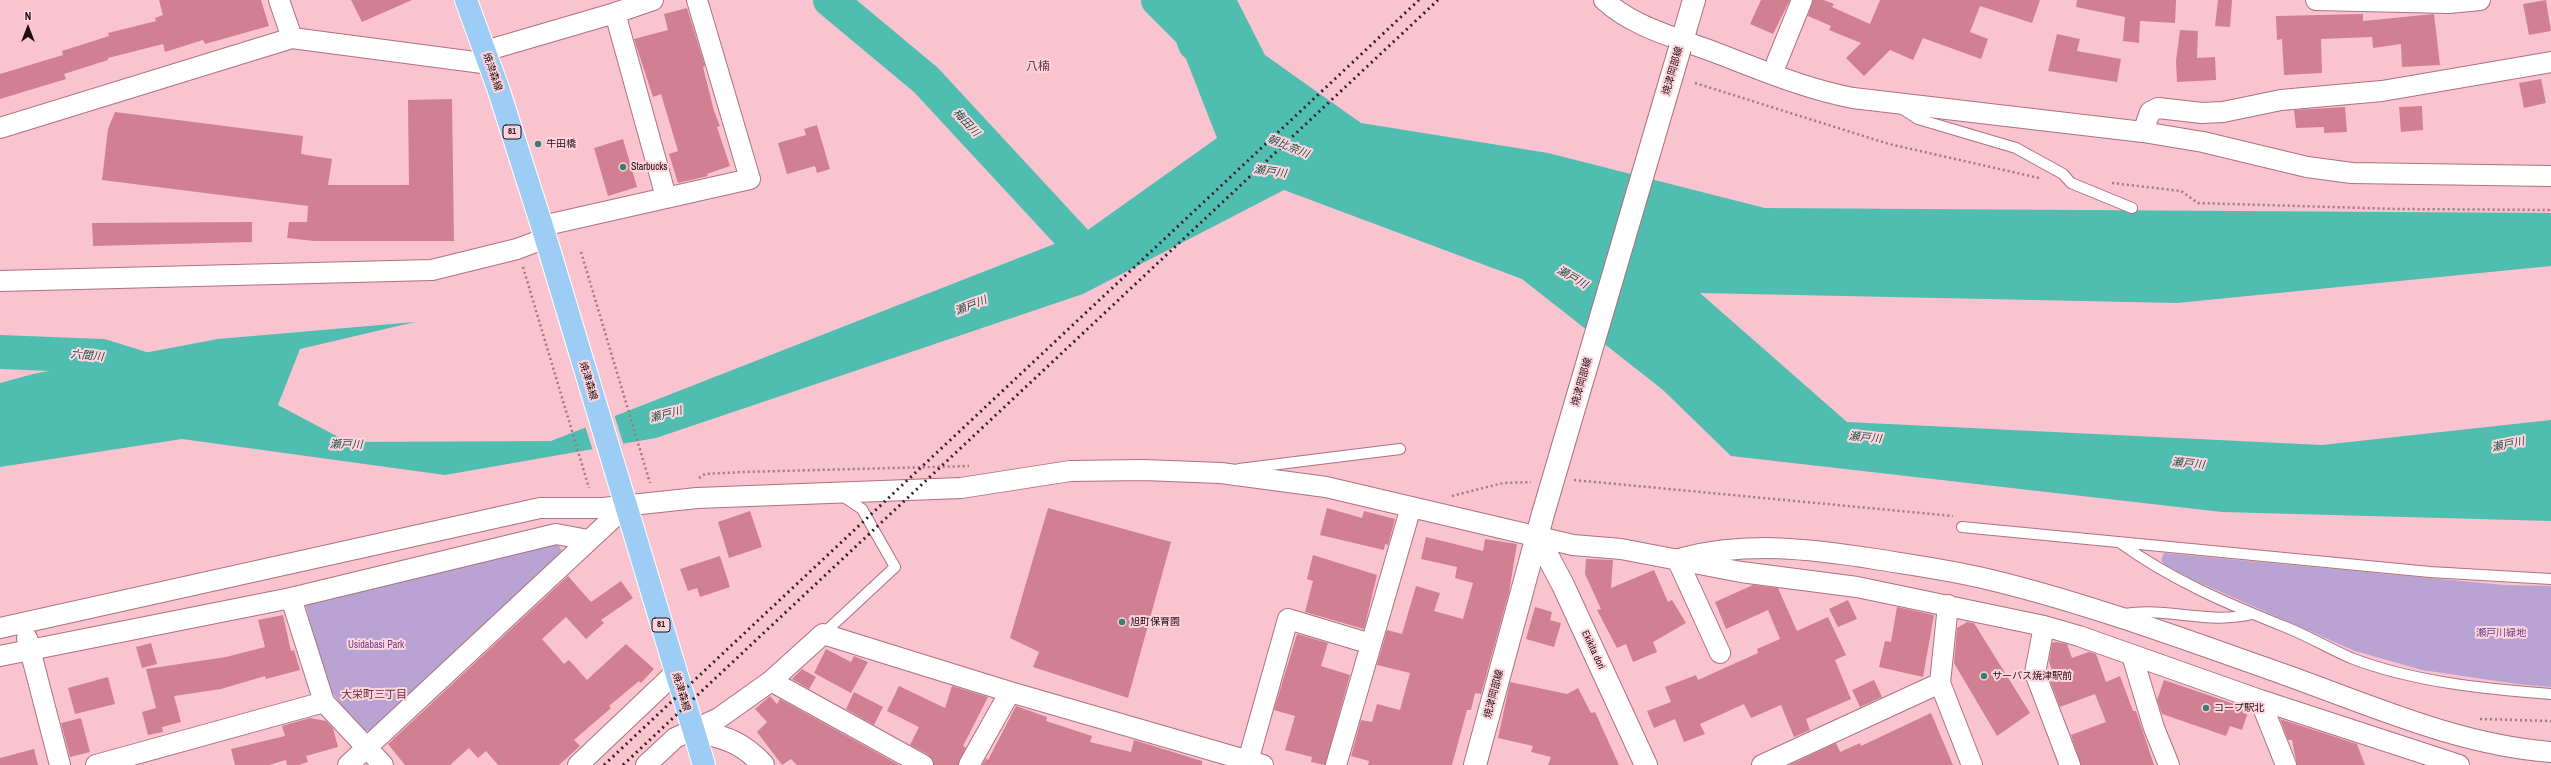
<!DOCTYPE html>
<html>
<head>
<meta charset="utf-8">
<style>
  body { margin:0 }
  #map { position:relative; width:2551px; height:765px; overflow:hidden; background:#f9c4cf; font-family:"Archivo Narrow",sans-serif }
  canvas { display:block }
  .north { position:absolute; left:8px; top:8px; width:40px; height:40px; -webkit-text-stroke:3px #fed5dd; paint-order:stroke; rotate:0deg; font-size:11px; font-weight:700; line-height:16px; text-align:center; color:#220c12 }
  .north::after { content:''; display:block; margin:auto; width:14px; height:18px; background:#220c12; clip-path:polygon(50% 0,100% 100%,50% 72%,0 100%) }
</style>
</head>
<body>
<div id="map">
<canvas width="2551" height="765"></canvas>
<div class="north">N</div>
</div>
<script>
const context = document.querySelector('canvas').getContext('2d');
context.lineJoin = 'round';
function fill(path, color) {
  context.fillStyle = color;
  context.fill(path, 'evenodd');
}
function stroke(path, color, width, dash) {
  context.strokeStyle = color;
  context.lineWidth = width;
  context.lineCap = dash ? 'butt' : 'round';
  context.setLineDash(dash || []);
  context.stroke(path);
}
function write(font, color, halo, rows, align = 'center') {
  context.font = font + ' "Archivo Narrow","Noto Sans JP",sans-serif';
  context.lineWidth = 4;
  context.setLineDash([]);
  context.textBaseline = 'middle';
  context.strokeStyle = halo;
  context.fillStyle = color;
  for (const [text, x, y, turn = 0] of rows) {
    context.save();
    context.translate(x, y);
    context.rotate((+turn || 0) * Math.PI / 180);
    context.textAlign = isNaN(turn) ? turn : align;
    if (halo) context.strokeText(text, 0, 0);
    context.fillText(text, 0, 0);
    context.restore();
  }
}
fill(new Path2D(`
  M557,542l5,9 -192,180 -9,-1 -34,-44 -22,-83z
  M2164,553l340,32 47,1v101l-34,-3 -95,-14 -67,-19 -166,-73 -25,-14 -3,-4z`), '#b8a3d2');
fill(new Path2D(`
  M1163,0h74l28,55 96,68 187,30 217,55 786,5v53l-374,37 -477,-10 147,129 475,23 229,-25v101l-329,-9 -491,-56 -68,-66 -141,-111 -238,-89 -201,104 -427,144 -211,37 -263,-36 -182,28v-84l33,-9 185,-35 197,-17 -115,27 -22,56 70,37 203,-1 534,-209 132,-94z`), '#50bdb1');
fill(new Path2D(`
  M614,414l10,32 -31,5 -8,-25z`), '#f9c4cf');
stroke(new Path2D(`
  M830,0l96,80 164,177
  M1158,0l33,33 4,11
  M0,352l102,4 55,17`), '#50bdb1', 34);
fill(new Path2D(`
  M159,0h102l8,26 -64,18 -2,-4 -38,12 -2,-8 -55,14v2l-44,14 2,5 -66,20v-25l63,-19 -1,-4 47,-15 -1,-3 48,-12 -1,-3 8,-3z
  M351,0h61l-50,22z
  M1761,0h29l-17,34 -23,-10z
  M1813,0h11l10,4 -2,3 38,17 10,-24h160l-8,23 -52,-17 -10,26 18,7 -7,20 -58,-21 -10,22 -23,-10 -26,26 -18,-18 15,-15 -32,-13 2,-4 -23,-10z
  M2077,0h99l-1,23 -35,-2 -1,22 -16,-2 2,-24 -49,-10z
  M2218,0h14l-2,27 -15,-1z
  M2546,0l5,31 -22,4 -6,-31z
  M687,8l18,58 -2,1 11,44 6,15 -3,1 13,39 -23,8 1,2 -30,7 -9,-29 9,-3 -17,-57 -8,3 -19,-58 34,-9 -4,-16z
  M2363,14v7l71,-7 6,51 -38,2 -1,-23 -28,4 -1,-11 -51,2 1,34 -38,2 -2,-36 -5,1 -1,-24z
  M2180,30l18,1 -1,27 18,-1 1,23 -39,2 -1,-21z
  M2057,34l23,5 -3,12 44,8 -4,23 -69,-11z
  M2541,79l5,24 -22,5 -5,-25z
  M452,99l2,142h-140l-27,-3 2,-16h18l1,-16 -206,-26 6,-51 7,-17 188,24 -2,18 31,5 -4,26h81l-1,-85z
  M2422,106l1,24 -22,2 -2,-25z
  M2345,107l2,25 -23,1v-6l-28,1 -2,-18z
  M817,125l13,44 -13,4 -2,-7 -28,8 -9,-31 28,-8 -2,-6z
  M623,139l14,48 -29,9 -14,-48z
  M252,222v20l-159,4 -1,-23z
  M1048,508l123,34 -43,156 -95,-31 6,-15 -29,-14z
  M1327,508l35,10 2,-7 31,8 -7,26 -3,-1 -1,6 -64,-15z
  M750,511l12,36 -33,11 -11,-36z
  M1426,537l57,14 2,-12 32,5 -8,48 -28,102 -6,-1 -4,17h-4l-15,55h-84l1,-4 -18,-5 10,-36 11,2 5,-18 23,6 10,-37 -33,-8 10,-35 15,4 14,-48 24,7 -6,18 29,8 10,-36 -18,-5 2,-11 -36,-8z
  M1313,555l64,20 -13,54 -59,-17 8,-31 -6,-2z
  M720,556l10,31 -30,10 -3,-9 -9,3 -8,-22z
  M1586,559l27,1 -2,28 43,-18 14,32 4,-2 14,23 -33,19 4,10 -24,10 -7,-18 -9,4 -20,-38 4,-1 -16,-35z
  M568,576l23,26 30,-21 12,17 -32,22 3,3 -18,16 -20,-22 -24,22 22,25 5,-4 18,20 39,-36 28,25 -13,14 -2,-2 -30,25 2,2 -37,32 6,6 -21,19h-61l-12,-14 -8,7 -9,-10 -19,17h-45l-17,-21z
  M1753,585l25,3 19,43 31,-14 18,38 -11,5 16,39 -45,20 4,11 -16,7 -13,-32 -30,13 -7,-14 -44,20 5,10 -21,8 -9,-23 -21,9 -7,-17 24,-9 -6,-15 31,-12 2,5 60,-27 -1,-4 23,-10 -12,-29 -42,19 -11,-27z
  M1848,600l9,19 -19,8 -9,-18z
  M1535,607l17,5 -2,8 11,3 -7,24 -28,-8z
  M1897,607l37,8 -11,62 -44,-10 6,-26 6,1z
  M283,615l8,36 3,-1 6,20 -34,9 -1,-3 -44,13 -47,7 7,26 -19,5 1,5 -15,3 -6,-23 14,-4 -10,-39 80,-12 39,-10 -7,-27z
  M1967,622l7,1 56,90 -33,23 -43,-73 3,-35z
  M1297,634l31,9 -7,23 29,9 -25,90 -14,-3 1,-5 -27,-7 10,-34 -21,-6z
  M2056,642l11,2 5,14 17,-6 7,2 10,28 14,-6 13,35h3l18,54h-73l-10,-30 35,-13 -11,-28 -35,13 -13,-35 5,-2 -3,-8 3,-19z
  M151,643l6,21 -15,4 -6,-21z
  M826,649l25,13 3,-6 14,6 -17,31 -37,-20z
  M802,669l14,8 -7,12 -17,-10z
  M108,677l7,27 -40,10 -7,-26z
  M1874,680l8,17 -22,10 -8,-17z
  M2164,680l85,29 -7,21 -12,-4 -4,10 -64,-22 -5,-14z
  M1510,682l57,12 11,-6 13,25 4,-1 24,53h-71l3,-8 -20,-5 2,-6 -35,-8z
  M899,686l46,22 7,-22 36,11 -25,49 3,2 -8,17h-24l-5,-10 -19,-10 9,-18 -32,-16z
  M854,692l29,15 -9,18 -28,-16z
  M770,696l7,8 3,-5 119,66h-102l-6,-6 -9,6 -25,-33 10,-10 -12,-13z
  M1016,706l31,11 -1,4 46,15 -2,6 41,10 3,-12 68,21v4h-220l4,-7 2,2z
  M1931,713l22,52h-164l47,-22 4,9 20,-9 1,3z
  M81,718l9,34 -20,5 -9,-34z
  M310,718l16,3 7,7 5,19 -32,9 2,6 -9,3h-12l-1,-5 -17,5h-34l-4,-16 54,-13 -3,-10z
  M2280,719l77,25 8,21h-68l-5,-25h-4z
  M34,749l4,16h-38v-7z`), '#d08092');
const service = new Path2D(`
  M1901,108l17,11 98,29 47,26 8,9 61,25
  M1239,469l161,-20
  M1962,527l468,45 121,7
  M2119,542c52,38 109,62 169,86 22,9 42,21 63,30 62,24 134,31 200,36
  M2124,614c46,-7 83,11 128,0
  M823,634l72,-67 -33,-58 -21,-14`);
const minor = new Path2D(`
  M279,0l13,38
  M1604,0c29,27 73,38 110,52 45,17 91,37 139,46l290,34 60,10 104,25 45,6 199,3
  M2316,0l133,3 31,-3
  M615,13l51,184
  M485,51l130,-38 38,-13
  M1772,74l30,-74
  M0,128l292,-90 198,26
  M2143,132l7,-20 8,-4 44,5 21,-1 58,-12 101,-9 169,-29
  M542,226l208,-47 -53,-179
  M0,281l432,-11 85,-21 29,-11
  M1683,558c64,-17 128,-9 192,1 37,6 75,11 112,20 100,24 199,61 296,95 87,31 175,71 268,78
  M1677,559l43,94
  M291,598l265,-64 32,6
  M1948,605l-8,78 32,82
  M2044,626l-9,47 35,92
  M0,628l540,-120h63l94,-10 264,-10 109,-17 73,-1 78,3 105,14 247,58 48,4 120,23 116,15 187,39 35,10 181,64 199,65
  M27,638l33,127
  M2132,655l22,73 15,37
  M0,656l291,-58 33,104 59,63
  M771,681l152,84
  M2260,700l26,65
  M1248,761l40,-142 83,25
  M96,765l228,-63
  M348,765l278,-259
  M578,765l97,-92
  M646,765l29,-27 44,-20 52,-37 52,-47 187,58 253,73
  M969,765l41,-73
  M1336,765l75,-258
  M1762,765l178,-82`);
const tertiary = new Path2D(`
  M1537,536l26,49 83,180
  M693,730c30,7 49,11 70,35`);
const secondary = new Path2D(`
  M1680,48l14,-48
  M1475,765l68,-251`);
const primary = new Path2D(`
  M466,0l32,88 44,138 162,539`);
stroke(service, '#ad727f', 12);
stroke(minor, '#ad727f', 22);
stroke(tertiary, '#ad727f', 24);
stroke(secondary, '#ad727f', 24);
stroke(primary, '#fff', 24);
stroke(new Path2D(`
  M1695,83l194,61 150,34
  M2112,183l69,8 17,12 200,6 153,1
  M581,252l69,231
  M523,267l66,221
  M699,478l6,-4 37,-2 227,-6
  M1574,480l379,36
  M1452,496l51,-13 28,-1
  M2480,719l71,2`), '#a17982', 2.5, [2, 3]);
stroke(service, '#fff', 10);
stroke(minor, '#fff', 20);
stroke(tertiary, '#fff', 22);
stroke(secondary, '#fff', 22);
stroke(primary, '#9dcdf4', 22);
stroke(new Path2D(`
  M604,765l815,-765
  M623,765l815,-765`), '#392026', 3, [2, 4]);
const secondaryBridge = new Path2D(`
  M1543,514l137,-466`);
stroke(secondaryBridge, '#ad727f', 24, []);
stroke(secondaryBridge, '#fff', 22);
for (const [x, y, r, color] of [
  [538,144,4,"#387e76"],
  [623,167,4,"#387e76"],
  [1122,622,4,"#387e76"],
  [1984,676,4,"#387e76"],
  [2206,708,4,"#387e76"]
]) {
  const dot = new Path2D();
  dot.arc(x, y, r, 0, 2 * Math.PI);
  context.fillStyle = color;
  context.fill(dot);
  stroke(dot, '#fed5dd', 1.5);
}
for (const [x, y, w] of [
  [512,132,18],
  [661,625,18]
]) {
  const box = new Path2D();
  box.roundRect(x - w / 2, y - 7, w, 14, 3);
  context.fillStyle = '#fed5dd';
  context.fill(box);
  stroke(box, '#220c12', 1);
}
write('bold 9px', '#220c12', null, [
  ["81",512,132],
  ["81",661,625]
]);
write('10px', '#220c12', '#fed5dd', [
  ["焼津岡部線",1673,71,-74],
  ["焼津森線",492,72,71],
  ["焼津森線",588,381,73],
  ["焼津岡部線",1582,382,-74],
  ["Ekikita dori",1593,650,65],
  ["焼津森線",681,692,73],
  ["焼津岡部線",1494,694,-75]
]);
write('10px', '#220c12', '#fed5dd', [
  ["牛田橋",546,144],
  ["Starbucks",631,167],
  ["旭町保育園",1130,622],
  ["サーパス焼津駅前",1992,676],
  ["コープ駅北",2214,708]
], 'left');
write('10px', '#683f90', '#fed5dd', [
  ["瀬戸川緑地",2501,633],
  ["Usidabasi Park",376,645]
]);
write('italic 11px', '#21504b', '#fed5dd', [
  ["梅田川",966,123,47],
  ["朝比奈川",1288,147,22],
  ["瀬戸川",1270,172,8],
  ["瀬戸川",1572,278,30],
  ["瀬戸川",971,306,-22],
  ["六間川",87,356,5],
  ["瀬戸川",666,415,-15],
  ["瀬戸川",1865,438,5],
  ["瀬戸川",346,445,1],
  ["瀬戸川",2508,445,-12],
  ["瀬戸川",2188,464,5]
]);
write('11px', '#673240', '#fed5dd', [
  ["大栄町三丁目",374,695]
]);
write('12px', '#673240', '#fed5dd', [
  ["八楠",1038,67]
]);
</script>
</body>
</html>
